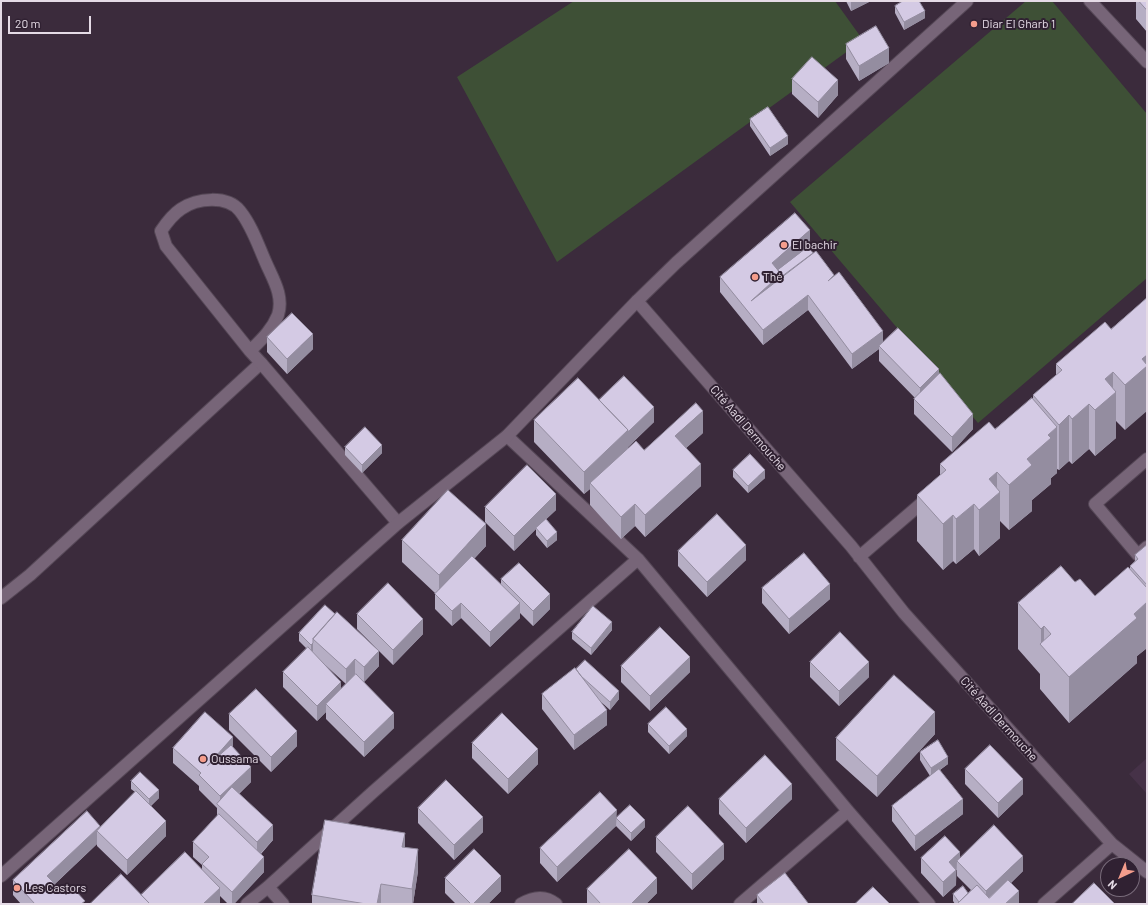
<!DOCTYPE html>
<html>
<head>
<meta charset="utf-8">
<style>
  body { margin:0 }
  #map { position:relative; width:1148px; height:905px; overflow:hidden; background:#3b2b3c; font-family:Barlow,sans-serif }
  canvas { display:block }
  .frame { position:absolute; inset:0; border:2px solid #e5dbe6; pointer-events:none }
  .north { position:absolute; left:1100px; top:857px; width:40px; height:40px; box-sizing:border-box; background:#302132; border:1px solid #786b7a; border-radius:50%; rotate:224deg; font-size:11px; font-weight:700; line-height:16px; text-align:center; color:#e5dbe6 }
  .north::after { content:''; display:block; margin:auto; width:14px; height:18px; background:#f49d8c; clip-path:polygon(50% 0,100% 100%,50% 72%,0 100%) }
  .scale { position:absolute; left:8px; top:16px; width:83px; height:18px; box-sizing:border-box; border:2px solid #e5dbe6; border-top:0; padding-left:5px; font-size:12px; line-height:14px; white-space:nowrap; color:#e5dbe6; -webkit-text-stroke:3px #302132; paint-order:stroke }
</style>
</head>
<body>
<div id="map">
<canvas width="1148" height="905"></canvas>
<div class="frame"></div>
<div class="north">N</div>
<div class="scale">20 m</div>
</div>
<script>
const context = document.querySelector('canvas').getContext('2d');
context.lineJoin = 'round';
function fill(path, color) {
  context.fillStyle = color;
  context.fill(path, 'evenodd');
}
function stroke(path, color, width, dash) {
  context.strokeStyle = color;
  context.lineWidth = width;
  context.lineCap = dash ? 'butt' : 'round';
  context.setLineDash(dash || []);
  context.stroke(path);
}
function write(font, color, halo, rows, align = 'center') {
  context.font = font + ' Barlow,sans-serif';
  context.lineWidth = 4;
  context.setLineDash([]);
  context.textBaseline = 'middle';
  context.strokeStyle = halo;
  context.fillStyle = color;
  for (const [text, x, y, turn = 0] of rows) {
    context.save();
    context.translate(x, y);
    context.rotate((+turn || 0) * Math.PI / 180);
    context.textAlign = isNaN(turn) ? turn : align;
    if (halo) context.strokeText(text, 0, 0);
    context.fillText(text, 0, 0);
    context.restore();
  }
}
fill(new Path2D(`
  M1147,758v36l-18,-20z`), '#463248');
fill(new Path2D(`
  M574,1h261l28,39 -306,222 -100,-185z
  M1026,1h26l95,113v164l-169,145 -188,-221z`), '#3e5036');
const service = new Path2D(`
  M1,598l29,-23 231,-212`);
const minor = new Path2D(`
  M1090,1l57,61
  M637,301l214,245 53,67 208,231 35,28
  M250,351c11,-11 22,-21 28,-36 6,-19 -5,-36 -12,-52 -8,-18 -14,-37 -26,-52 -13,-16 -43,-13 -59,-2 -9,6 -14,13 -20,22l5,15 84,105 11,12 137,160
  M507,436l131,123 210,252 81,93
  M1147,459l-52,45 43,51 9,-8
  M859,557l71,-61
  M268,887l15,17
  M247,904l21,-17 105,-95 265,-233
  M521,904c12,-7 24,-9 35,0
  M740,904l108,-93
  M1044,904l68,-60`);
const secondary = new Path2D(`
  M1,876l397,-353 109,-87 130,-135 39,-38 291,-262`);
stroke(service, '#554756', 14);
stroke(minor, '#554756', 14);
stroke(secondary, '#554756', 14);
stroke(service, '#776578', 12);
stroke(minor, '#776578', 12);
stroke(secondary, '#776578', 12);
fill(new Path2D(`
  M846,1h25l-20,10z
  M1136,1h9l2,2v29l-11,-13z
  M895,6l30,12 -21,12 -9,-17z
  M846,44l43,19 -30,18 -13,-22z
  M792,79l46,16 -20,23 -26,-24z
  M750,119l38,25 -18,12 -20,-30z
  M810,245l-2,2 26,29 49,67 56,31 34,55 -21,23 -38,-38v-15l1,-1 -36,-37v-12l-27,20 -44,-59 -45,35 -43,-53v-15z
  M1147,298l-22,132 -9,-9v17l-21,18 -6,-7 -17,15 -3,-3 -10,9 -2,-1v4l-6,5v6l-19,16v11l-23,19 -9,-9v17l-21,18 -5,-7 -18,15 -3,-3 -10,9 -26,-29v-46l23,-20v-11l55,-35 38,-30v-4l23,-20v-11l55,-35z
  M267,337l46,12 -26,25 -20,-22z
  M599,400l55,22 -26,25v1l16,2 59,-17 -17,15 15,38 -56,51 -10,-11 -14,13 -31,-34v-16l-6,5 -50,-52v-22z
  M345,447l37,6 -20,20 -17,-18z
  M733,470l32,8 -17,15 -15,-16z
  M485,507l71,3 -12,11 13,19 -10,8 -11,-13v-6l-22,22 -29,-29z
  M402,540l84,6 -12,13 27,26v-6l49,30 -17,17 -13,-13v5l-30,29 -29,-29 -9,8 -17,-17v-16l-33,-31z
  M1147,545v103l-10,8v7l-68,60 -29,-34v-15l-22,-25v-46l57,-21 20,14 35,-27v-3l5,-5v-6z
  M678,551l68,9 -39,37 -29,-31z
  M762,588l68,11 -41,35 -27,-31z
  M357,614l66,20 -30,31 -36,-36z
  M612,630l-21,25 -19,-16v-7z
  M299,633l80,33 -15,16 30,46 -30,29 -38,-38v-7l-9,9 -34,-34v-15l24,-23 -8,-8zM323,663l23,21 -5,5z
  M810,662l59,15 -30,29 -29,-29z
  M621,666l69,6 -40,39 -29,-29z
  M575,668l44,31 -9,11 -10,-9 7,24 -33,25 -32,-41v-15z
  M229,714l68,32 -26,26 -42,-42z
  M648,724l39,12 -18,18 -21,-22z
  M935,734l-58,63 -41,-37v-22z
  M472,743l66,21 -30,30 -36,-36z
  M173,748h60l18,34 -12,12 34,46 -12,14 3,18 -30,32h-6l-8,-8v7l-79,-8 61,-25v-5l-9,-8v-15l24,-26v-8l-18,-18v-4l-26,-23z
  M920,752l28,12 -8,6 23,44 -48,37 -23,-30v-15l38,-30 -10,-16z
  M965,769l58,25 -25,24 -33,-34z
  M131,781l28,17 -8,8 15,30 -39,39 -30,-29v-2l-42,40 11,11 19,9h-64l-8,-9v-15l87,-53 35,-35 -4,-3z
  M719,799h73l-46,44 -27,-29z
  M418,808l65,24 -29,28 -36,-37z
  M617,818l28,9 -14,14 -15,-15 -59,56 -17,-19v-15z
  M656,837l68,22 -32,31 -36,-38z
  M405,847l13,24 -5,33h-101v-9z
  M921,858h39l63,13 -12,12 8,21h-64l-2,-3v-7l15,-1 3,-3 -14,-14v-6h-1v15l-13,12 -22,-24z
  M445,878l56,13 -13,13h-32l-11,-11z
  M587,889l70,4 -11,11h-59z
  M757,895l51,9h-51z`), '#b6aec4');
fill(new Path2D(`
  M851,1h20l-20,10z
  M925,11v7l-21,12v-8z
  M889,48v15l-30,18v-15z
  M838,80v15l-20,23v-16z
  M788,136v8l-18,12v-8z
  M810,230v15l-33,29 -5,-11z
  M781,274v16l-30,11z
  M808,295v15l-45,35v-15z
  M883,331v15h-4v3l-27,20v-15z
  M313,334v15l-26,25v-15z
  M1147,355v56l-22,19v-45l17,-26z
  M939,369v15l-19,19v-15z
  M1113,372v22l3,-2v46l-21,18v-46l10,-31z
  M1089,404v45l-17,15v-45z
  M654,407v15l-26,25v5l-38,31v6l-6,5v-22l44,-42z
  M703,411v22l-28,25v-22z
  M973,414v15l-21,23v-15z
  M1069,415v46l-10,9v-45z
  M1057,427v46l-6,5v6l-19,16v11l-23,19v-45l18,-26 21,-24z
  M382,445v8l-20,20v-8z
  M701,464v22l-56,51v-22z
  M765,470v8l-17,15v-7z
  M997,472v23l3,-3v46l-21,18v-46l10,-31z
  M556,494v16l-19,18h-1v1l-22,22v-15z
  M635,504v22l-14,13v-22z
  M974,504v45l-18,15v-45z
  M953,515v46l-10,9v-46z
  M486,524v22l-47,50v-21z
  M557,532v8l-10,8v-7z
  M746,545v15l-39,37v-15z
  M830,584v15l-41,35v-15z
  M550,594v15l-17,17v-15z
  M1147,602v46l-10,8v7l-68,60v-46l65,-63z
  M461,603v15l-9,8v-15z
  M520,603v15l-30,29v-15z
  M423,619v15l-30,31v-15z
  M612,622v8l-21,25v-7z
  M1044,626v22l-3,-4v-15z
  M313,643v8l-2,2v-8z
  M379,651v15l-15,16v-15z
  M690,657v15l-40,39v-15z
  M355,659v15l-9,10v-15z
  M869,662v15l-30,29v-15z
  M341,682v16l-15,6v8l-9,9v-15z
  M619,691v8l-9,11v-8z
  M607,710v15l-33,25v-15z
  M935,712v22l-58,63v-21z
  M394,713v15l-30,29v-15z
  M687,729v7l-18,18v-8z
  M297,731v15l-26,26v-15z
  M233,737v15l-26,14z
  M538,749v15l-30,30v-15z
  M948,757v7l-17,12v-8z
  M251,767v15l-29,27 -2,-2v-11z
  M1023,779v15l-25,24v-15z
  M792,784v15l-46,44v-15z
  M159,790v8l-10,9v-8z
  M963,799v15l-48,37v-15z
  M617,810l-1,16 -59,56v-15z
  M483,817v15l-29,28v-15z
  M645,820v7l-14,14v-8z
  M166,821v15l-39,39v-15z
  M273,825v15l-16,17v-15z
  M100,826v8l-3,-3v13l-50,47v-15z
  M405,833v22l-3,-8z
  M724,844v15l-32,31v-16z
  M418,849v22l-5,33h-1v-15z
  M960,852v11l-3,-2 -1,24 -13,12v-15l6,-20z
  M1023,856v15l-35,33h-2v-13z
  M264,857v15l-30,32h-2v-12z
  M501,876v15l-13,13h-15z
  M657,878v15l-11,11h-15z
  M381,884v20h-4z
  M220,888v15l-1,1h-16z
  M1019,891v13h-14z`), '#948da0');
const building = new Path2D(`
  M903,1h16l6,10 -21,11 -9,-16z
  M1139,1h6l2,2v7z
  M876,26l13,22 -30,18 -13,-22z
  M812,57l26,23 -20,22 -26,-23z
  M768,107l20,29 -18,12 -20,-29z
  M795,213l15,17 -38,33 9,11 -30,27 65,-50 18,24 -6,6 11,-9 44,59 -31,23 -44,-59 -45,35 -43,-53z
  M808,247l5,6 -32,24v-3l-3,-4z
  M1147,298v57l-5,4 5,6v1l-22,19 -12,-13 -8,7 11,13 -21,18 -6,-6 -17,15 -3,-4 -10,10 -26,-30 29,-25 -6,-6 49,-42 6,7z
  M292,313l21,21 -26,25 -20,-22z
  M898,328l41,41 -19,19 -41,-42z
  M940,373l33,41 -21,23 -38,-38z
  M624,376l30,31 -26,25v-2l-29,-30z
  M578,378l50,52 -44,42 -50,-52z
  M1032,398l25,29 -9,8 3,3 -24,21 5,6 -23,20 -12,-13 -8,7 11,13 -21,18 -5,-6 -18,15 -3,-4 -10,9 -26,-29 29,-25 -6,-6 49,-42 6,7z
  M696,403l7,8 -28,25 26,28 -56,51 -10,-11 -14,13 -31,-34 46,-42 8,9z
  M365,427l17,18 -20,20 -17,-18z
  M750,454l15,16 -17,16 -15,-16z
  M527,465l29,29 -42,42 -29,-29z
  M448,490l38,34 -47,51 -37,-35z
  M717,514l29,31 -39,37 -29,-31z
  M546,519l11,13 -10,9 -11,-13z
  M1147,545v40l-17,-19 8,-7 -3,-4z
  M804,553l26,31 -41,35 -27,-31z
  M472,556l48,47 -30,29 -29,-29 -9,8 -17,-17z
  M519,563l31,31 -17,17 -32,-32z
  M1061,566l14,16 5,-3 15,17 33,-29 19,21v14l-13,12 3,4 -68,59 -29,-33 11,-10 -7,-8 -3,3 -23,-26z
  M388,583l35,36 -30,31 -36,-36z
  M325,605l10,9 -22,25v4l-2,2 -12,-12z
  M593,606l19,16 -21,26 -19,-16z
  M337,612l42,39 -15,16 -9,-8 -9,10 -33,-30z
  M660,627l30,30 -40,39 -29,-30z
  M840,632l29,30 -30,29 -29,-29z
  M308,647l33,35 -24,24 -34,-34z
  M585,660l34,31 -9,11 -29,-26 -5,-7z
  M575,668l32,42 -33,25 -32,-41z
  M356,674l38,39 -30,29 -38,-38z
  M894,675l41,37 -58,64 -41,-38z
  M256,689l41,42 -26,26 -42,-43z
  M666,707l21,22 -18,17 -21,-22z
  M205,712l28,25 -26,29 24,-21 20,22 -31,29 -21,-21 2,-2 -28,-25z
  M502,713l36,36 -30,30 -36,-36z
  M938,740l10,17 -17,11 -11,-16z
  M990,745l33,34 -25,24 -33,-34z
  M765,755l27,29 -46,44 -27,-29z
  M939,769l24,30 -48,37 -23,-30z
  M140,772l19,18 -10,9 -18,-18z
  M446,780l37,37 -29,28 -36,-37z
  M232,787l41,38 -16,17 -40,-38z
  M136,791l30,30 -39,39 -30,-29z
  M600,792l17,18 -60,57 -17,-19z
  M630,805l15,15 -14,13 -15,-15z
  M688,806l36,38 -32,30 -36,-37z
  M87,811l13,15 -53,50 19,19 7,-7 12,13 -4,3h-46l-22,-24z
  M219,814l45,43 -32,35 -30,-28 7,-7 -16,-15z
  M325,820l80,13 -3,14 16,2 -6,40 -31,-5 -4,20h-11l-54,-9z
  M994,825l29,31 -37,35 -29,-30z
  M945,836l15,16 -11,10 7,8 -13,12 -22,-24z
  M474,849l27,27 -28,28h-2l-26,-26z
  M629,849l28,29 -26,26h-30l-14,-15z
  M185,852l35,36 -17,16h-53l-9,-9z
  M785,873l23,30 -2,1h-42l-7,-9z
  M121,874l29,30h-60z
  M1008,880l11,11 -14,13h-48l20,-19 12,13z
  M1094,883l21,21h-43z
  M963,886l5,7 -9,9 -6,-8z
  M873,887l17,17h-35z`);
fill(building, '#d4cae4');
stroke(building, '#948da0', 1);
for (const [x, y, r, color] of [
  [974,24,4,"#f49d8c"],
  [784,245,4,"#f49d8c"],
  [755,277,4,"#f49d8c"],
  [203,759,4,"#f49d8c"],
  [17,888,4,"#f49d8c"]
]) {
  const dot = new Path2D();
  dot.arc(x, y, r, 0, 2 * Math.PI);
  context.fillStyle = color;
  context.fill(dot);
  stroke(dot, '#302132', 1.5);
}
write('12px', '#e5dbe6', '#302132', [
  ["Diar El Gharb 1",982,24],
  ["El bachir",792,245],
  ["Thé",763,277],
  ["Oussama",211,759],
  ["Les Castors",25,888]
], 'left');
write('12px', '#e5dbe6', '#302132', [
  ["Cité Aadl Dermouche",748,428,49],
  ["Cité Aadl Dermouche",999,719,48]
]);
</script>
</body>
</html>
